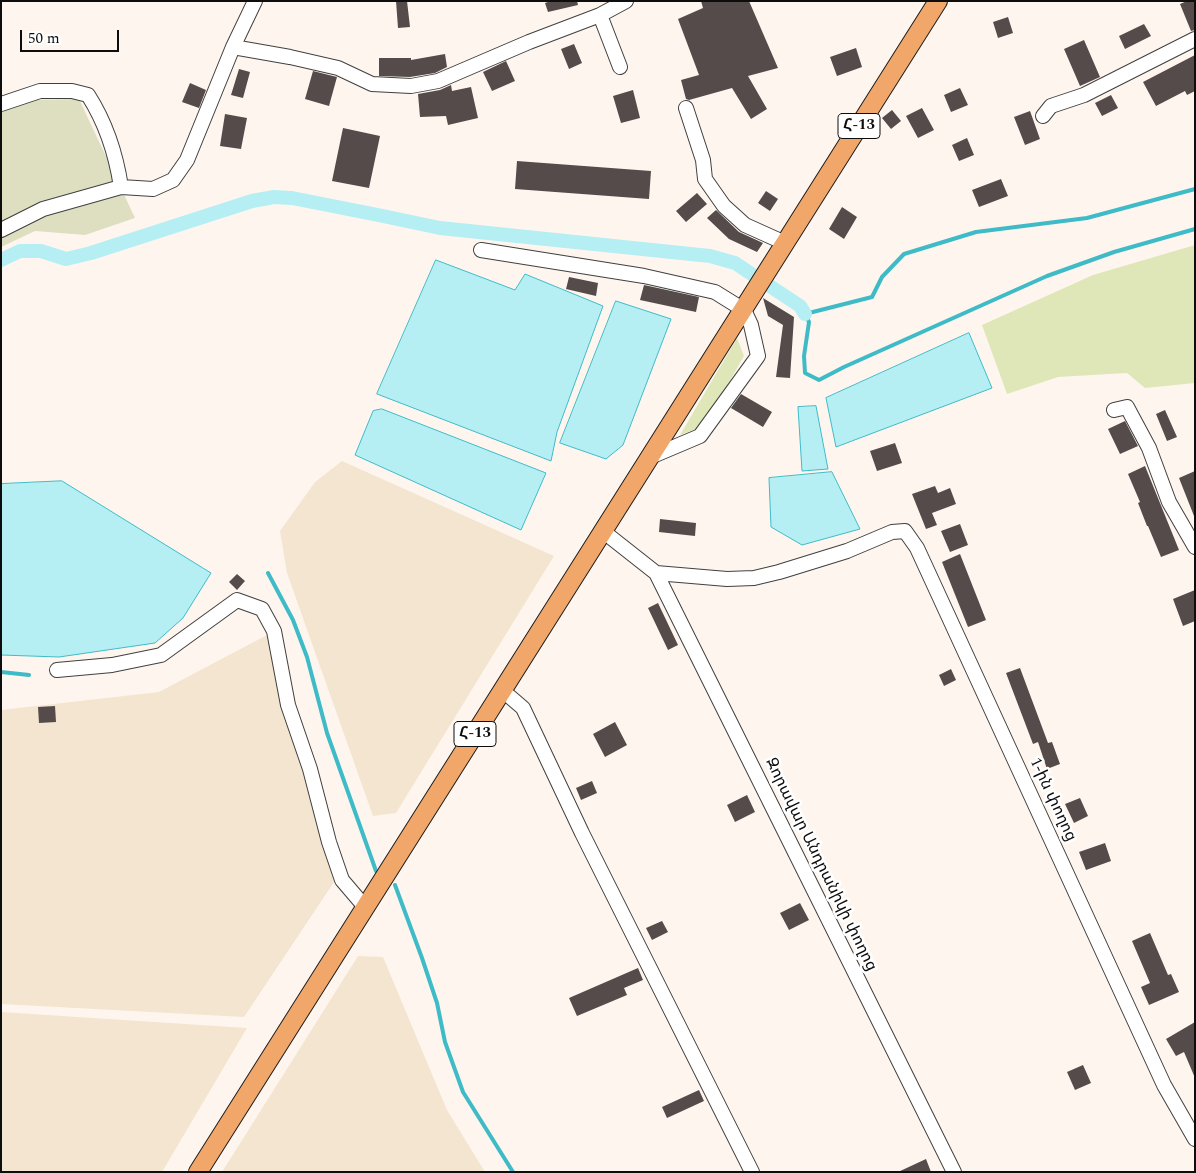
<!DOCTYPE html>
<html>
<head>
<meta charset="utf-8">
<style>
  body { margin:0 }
  #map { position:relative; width:1196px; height:1173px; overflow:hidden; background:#fef6ee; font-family:Spectral,serif }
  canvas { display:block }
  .frame { position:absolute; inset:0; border:2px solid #0d0d0d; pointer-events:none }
  .scale { position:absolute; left:20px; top:30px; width:99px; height:22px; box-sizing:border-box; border:2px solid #0d0d0d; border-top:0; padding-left:6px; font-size:15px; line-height:18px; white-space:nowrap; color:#0d0d0d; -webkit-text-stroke:4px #fff; paint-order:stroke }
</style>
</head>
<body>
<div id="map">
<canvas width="1196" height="1173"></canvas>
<div class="frame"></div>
<div class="scale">50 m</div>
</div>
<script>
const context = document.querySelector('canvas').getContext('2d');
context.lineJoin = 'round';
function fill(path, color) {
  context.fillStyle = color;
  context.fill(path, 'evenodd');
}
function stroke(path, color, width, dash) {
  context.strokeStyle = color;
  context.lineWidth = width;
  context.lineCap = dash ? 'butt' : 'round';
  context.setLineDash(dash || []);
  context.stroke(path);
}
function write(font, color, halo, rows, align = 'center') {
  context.font = font + ' Spectral,"Noto Sans Armenian",serif';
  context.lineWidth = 5;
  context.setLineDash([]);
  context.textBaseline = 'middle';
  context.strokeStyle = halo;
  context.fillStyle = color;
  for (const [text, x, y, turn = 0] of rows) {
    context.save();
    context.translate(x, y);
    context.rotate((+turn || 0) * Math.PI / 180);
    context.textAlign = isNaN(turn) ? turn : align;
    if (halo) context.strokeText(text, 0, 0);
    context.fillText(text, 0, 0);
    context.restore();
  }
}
fill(new Path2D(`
  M342,461l212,95 -158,257 -23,3 -86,-243 -7,-42 35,-49z
  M267,635l67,247 -90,135 -243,-13v-294l158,-18z
  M358,956l25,1 64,153 38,62h-263z
  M1,1012l246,16 -85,144h-161z`), '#f3e5cf');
fill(new Path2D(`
  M1195,245v138l-50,5 -18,-15 -69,4 -51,17 -25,-69 111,-50z
  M737,338l7,18 -40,70 -24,9z`), '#dfe7b9');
fill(new Path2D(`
  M79,99l56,119 -50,17 -50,-4 -34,16v-142l17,-5z`), '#dedfc0');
const water = new Path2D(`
  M436,260l79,30 10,-16 78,32 -46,126 -6,29 -174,-67z
  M616,301l55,18 -48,126 -17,14 -46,-16z
  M969,333l23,55 -156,59 -10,-49z
  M816,406l12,63 -26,2 -4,-64z
  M382,409l164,64 -25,57 -166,-75 18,-44z
  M832,472l28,57 -58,16 -31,-18 -2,-49z
  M62,481l149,92 -28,45 -28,25 -96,14 -58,-2v-171z`);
fill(water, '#b5eff3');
stroke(water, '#3fbbc7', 1);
stroke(new Path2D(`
  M1195,189l-108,29 -111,14 -72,22 -22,23 -10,20 -67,17 4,8 -5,34 1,17 14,7 25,-13 203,-91 67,-24 81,-23
  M268,573l25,47 14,37 20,76 49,138
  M1,672l28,3
  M395,885l27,73 15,45 8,39 18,50 50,80`), '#3fbbc7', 4);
stroke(new Path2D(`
  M1,260l19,-9h21l25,8 25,-6 161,-52 22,-4 18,1 86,17 62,13 270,28 25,7 65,43 5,8`), '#b5eff3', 14);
fill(new Path2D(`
  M396,1h11l3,26 -12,1z
  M551,1h26l1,4 -30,7 -3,-9z
  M701,1h48l29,67 -30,8 19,33 -16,10 -19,-31 -43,12 -3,-1 -5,-19 18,-5 -21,-56 25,-11z
  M1187,1h8v29l-4,1 -11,-27z
  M1008,17l5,16 -15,5 -5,-16z
  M1144,24l7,12 -26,13 -6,-13z
  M1084,40l16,37 -20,9 -16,-37z
  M574,44l8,19 -13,6 -8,-20z
  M856,48l6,19 -25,9 -7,-19z
  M445,54l2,13 -12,6 -25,4 -31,-1v-18h32v2z
  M1195,55v36l-8,4 -2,-4 -29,15 -13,-24z
  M506,61l9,20 -23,10 -9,-19z
  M239,69l11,3 -7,26 -12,-3z
  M313,71l24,6 -8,29 -24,-7z
  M190,83l16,7 -7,18 -17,-6z
  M451,85l1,6 19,-4 7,31 -30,7 -2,-9 -26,1 -2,-23 22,-4z
  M960,88l8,17 -17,7 -7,-17z
  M633,90l7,28 -19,5 -8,-27z
  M1111,95l7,13 -16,8 -7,-13z
  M922,108l12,22 -16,8 -12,-22z
  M892,110l9,11 -10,8 -9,-11z
  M1030,111l10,28 -15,6 -11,-28z
  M225,114l22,4 -6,31 -21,-3z
  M343,128l37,8 -11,52 -37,-7z
  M967,138l7,17 -15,6 -7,-16z
  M517,161l134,10 -2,28 -134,-10z
  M1001,179l7,17 -29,11 -7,-17z
  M766,191l12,8 -8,12 -12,-8z
  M697,193l10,11 -21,18 -10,-11z
  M842,207l15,10 -13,22 -15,-10z
  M716,210l23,22 24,11 -6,9 -28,-13 -22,-21z
  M569,277l29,6 -2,13 -30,-7z
  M644,285l55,12 -3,15 -56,-12z
  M763,298l31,19 -4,61 -14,-1 7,-52 -15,-9z
  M741,394l31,18 -9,15 -32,-19z
  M1165,410l12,27 -10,4 -11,-27z
  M1125,421l13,25 -18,8 -12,-25z
  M895,443l7,20 -25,8 -7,-20z
  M1145,466l34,84 -18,7 -13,-31h-1l-9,-23 2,-1 -12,-28z
  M1195,471v45h-1l-15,-38z
  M935,486l3,7 12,-5 6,16 -24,9 5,12 -11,4 -14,-35z
  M660,519l36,4 -1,13 -36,-4z
  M960,524l8,21 -18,7 -9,-21z
  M960,554l26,66 -18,7 -26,-65z
  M237,574l8,7 -8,9 -8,-8z
  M1195,590v31l-12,5 -10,-27z
  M658,603l20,42 -10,5 -20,-42z
  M1020,668l28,75 4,-1 8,22 -13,5 -9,-27 -5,2 -27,-71z
  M951,669l5,11 -12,6 -5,-11z
  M55,706l1,16 -17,1 -1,-16z
  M615,722l12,23 -22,12 -12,-23z
  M592,781l5,12 -16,7 -5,-12z
  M747,795l8,17 -20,10 -8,-17z
  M1080,798l8,18 -14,7 -9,-19z
  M1105,843l6,18 -25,9 -7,-18z
  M800,903l9,17 -20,10 -9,-17z
  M662,921l6,11 -16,8 -6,-12z
  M1150,933l18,42 3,-1 8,18 -30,13 -8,-18 9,-4 -18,-42z
  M638,968l5,12 -19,8 3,7 -50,21 -8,-18z
  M1195,1022v56l-11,-26 -8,4 -10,-17z
  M1083,1065l8,18 -16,7 -8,-18z
  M699,1090l5,11 -37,17 -5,-11z
  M926,1159l5,13h-33z`), '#554b4a');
const minor = new Path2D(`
  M600,15l20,52
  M233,47l57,10 48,11 34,16 39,2 27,-5 91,-39 71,-27 26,-14
  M1,104l39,-13h32l16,4c18,28 28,59 33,92
  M686,108l17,52 2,19 19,27 21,19 40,18
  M1043,116l8,-10 33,-11 111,-56
  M1,230l42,-21 78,-22 32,2 20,-9 14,-20 46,-113 22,-46
  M481,250l163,26 71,16 29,18 7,15 7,31 -58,80 -52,22
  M1114,410l13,-3 22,41 20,54 26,45
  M604,532l52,41 71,6 27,-1 25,-6 68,-21 45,-19 13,-1 12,17 247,537 31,54
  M656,573l298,599
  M57,670l55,-5 49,-10 76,-55 25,9 12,22 14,74 22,64 19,73 13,38 23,27
  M502,690l21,18 59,125 170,339`);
const major = new Path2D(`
  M198,1172l740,-1171`);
stroke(minor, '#404040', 16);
stroke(major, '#1e1e1e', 20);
stroke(minor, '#fff', 14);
stroke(major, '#f2a76a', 18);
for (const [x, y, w] of [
  [859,126,42],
  [475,734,42]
]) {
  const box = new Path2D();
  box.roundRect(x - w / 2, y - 12.5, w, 25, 4);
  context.fillStyle = '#fff';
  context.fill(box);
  stroke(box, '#0d0d0d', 1);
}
write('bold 15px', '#0d0d0d', null, [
  ["Հ-13",859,126],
  ["Հ-13",475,734]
]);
write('16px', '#0d0d0d', '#fff', [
  ["1-ին փողոց",1052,800,65],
  ["Զորավար Անդրանիկի փողոց",820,865,64]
]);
</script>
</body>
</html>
